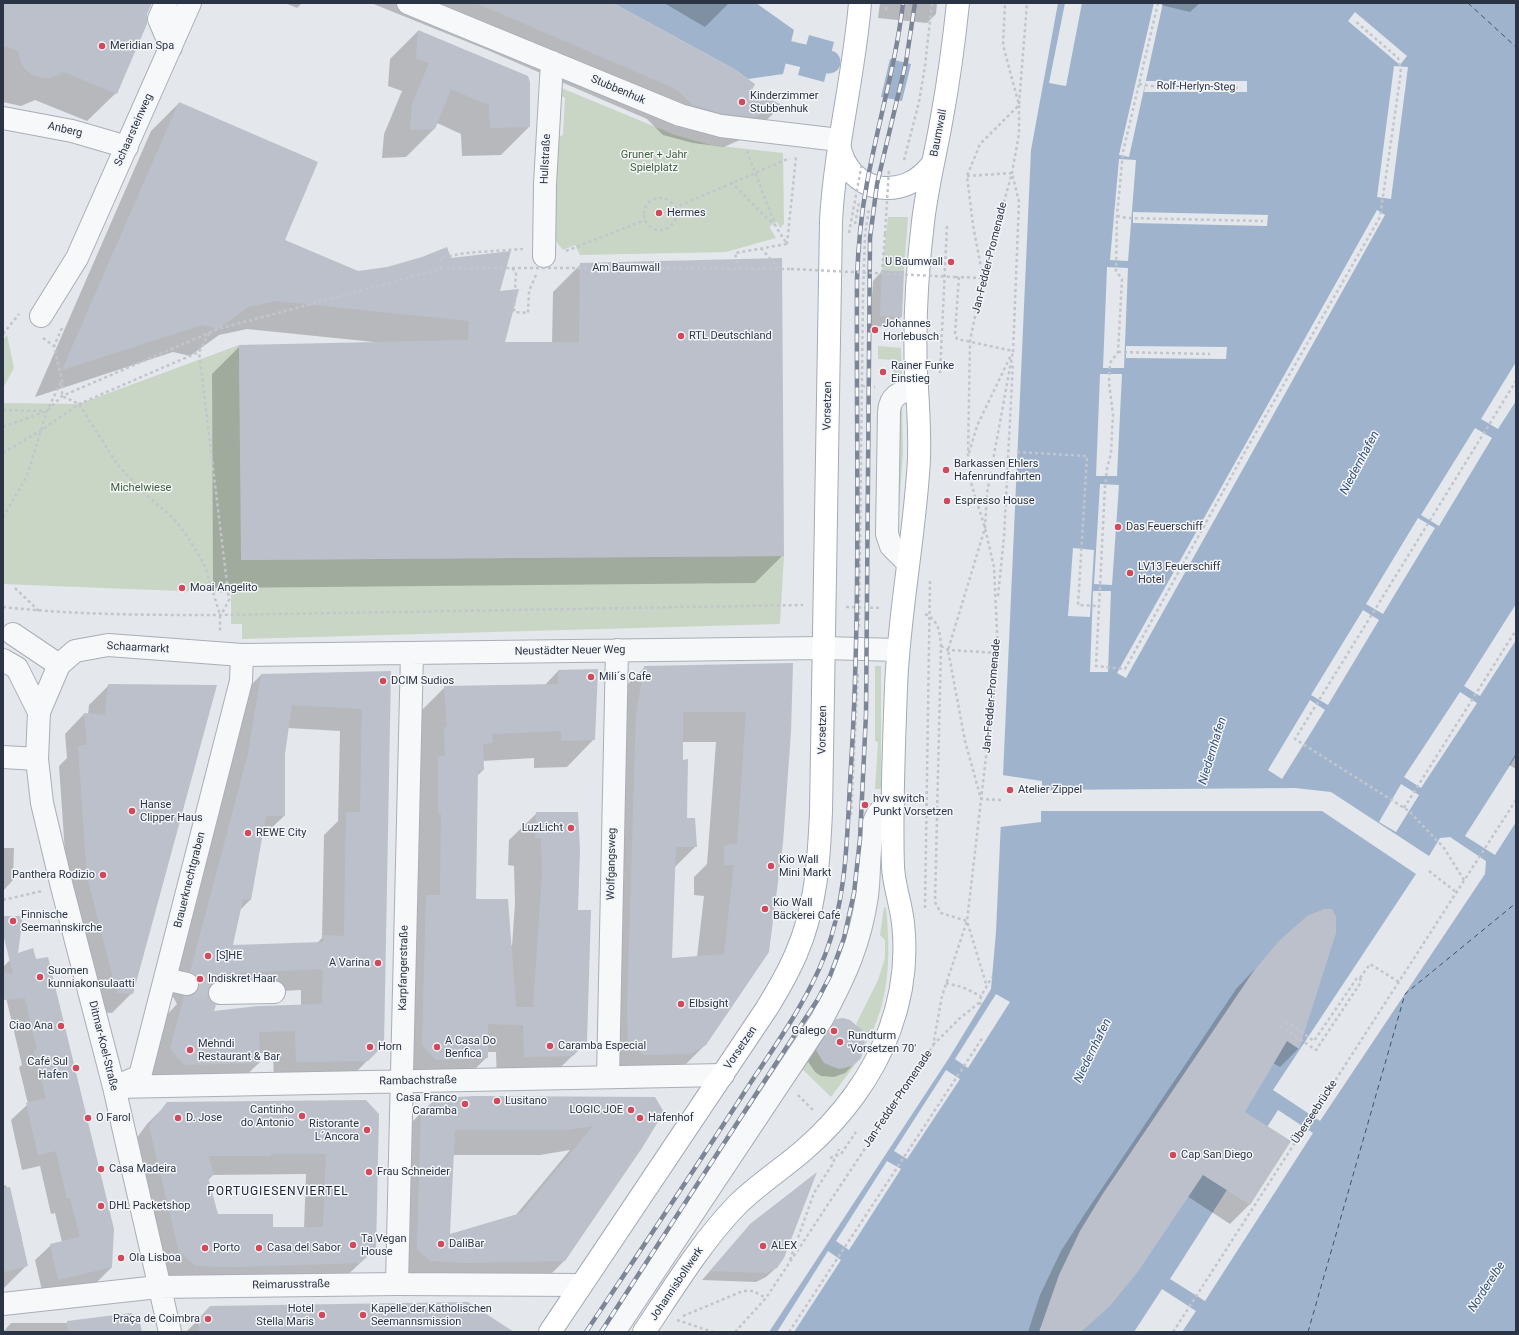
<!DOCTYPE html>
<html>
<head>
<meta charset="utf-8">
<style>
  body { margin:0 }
  #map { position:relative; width:1519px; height:1335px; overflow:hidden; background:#e4e7ec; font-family:Roboto,sans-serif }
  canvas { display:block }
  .frame { position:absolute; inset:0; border:4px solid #2b3445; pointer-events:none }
</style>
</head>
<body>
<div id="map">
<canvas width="1519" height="1335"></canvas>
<div class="frame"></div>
</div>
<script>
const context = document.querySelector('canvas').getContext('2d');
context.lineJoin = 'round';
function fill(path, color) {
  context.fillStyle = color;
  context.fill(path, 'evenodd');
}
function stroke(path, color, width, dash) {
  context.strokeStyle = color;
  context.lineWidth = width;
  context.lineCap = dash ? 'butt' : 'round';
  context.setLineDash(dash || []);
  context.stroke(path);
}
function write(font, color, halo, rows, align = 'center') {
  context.font = font + ' Roboto,sans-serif';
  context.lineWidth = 3;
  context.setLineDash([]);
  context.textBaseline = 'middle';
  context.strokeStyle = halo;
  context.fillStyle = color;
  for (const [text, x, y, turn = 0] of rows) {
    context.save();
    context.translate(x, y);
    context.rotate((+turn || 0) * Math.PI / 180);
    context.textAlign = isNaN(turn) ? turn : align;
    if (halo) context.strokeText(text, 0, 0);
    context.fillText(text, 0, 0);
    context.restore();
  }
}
fill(new Path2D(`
  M559,87l116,48 36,10 72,8 1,71 -4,4 -3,-6 -6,3 -1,3 6,10 -50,14 -146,3 -5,-10 -12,5 -8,-10 1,-102 7,-3 2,-37 -7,-4z
  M888,217h20l-4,54 -22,-1z
  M7,335l7,33 -11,20v-48z
  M239,345l3,215 542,-4 -4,68 -538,15v-15h-11v-31l-228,-9v-181l76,1z
  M878,346l23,2 1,31 -9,7v-26l-15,-1z
  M902,401l1,52 -5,70 -3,-111z
  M875,666h6v123h-6l3,-47 -3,-1z
  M884,907l2,1c5,45 4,97 -21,137l-2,-11 -7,-10 22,-44 7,-22v-18l-5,-5z
  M816,1047c5,19 23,27 40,16l-25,34 -33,-32z`), '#c9d6c5');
fill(new Path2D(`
  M613,3h143l38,27 -11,44 -35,5 -14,-10z
  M1058,3h458v1329h-747l180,-274 42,-69 5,-57 35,-782z
  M809,35l25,7 -10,40 -26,-7z
  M890,59l21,5 -9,37 -21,-4z`), '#9fb4cc');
fill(new Path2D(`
  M1065,3h17l-16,83 -17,-3z
  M1154,3h9l-34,154 -10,-2z
  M1355,12l52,44 -7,9 -52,-44z
  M1394,66l14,1 -17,132 -14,-2z
  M1146,81h101v11h-103z
  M1119,159l17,1 -8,101 -18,-1z
  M1377,210l8,5 -259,463 -9,-5z
  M1133,212l135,3 -1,11 -134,-3z
  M1107,267l21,1 -4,100h-21z
  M1126,346l101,1 -1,12 -100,-1z
  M1516,362v39l-18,28 -17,-10z
  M1100,374h22l-5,102h-21z
  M1475,428l17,10 -53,88 -18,-11z
  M1100,484l19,1 -7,100 -18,-1z
  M1418,518l17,10 -52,86 -17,-10z
  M1073,548l21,2 -4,67 -22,-1z
  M1093,591h18l-3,81h-18z
  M1516,604v36l-36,56 -16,-10z
  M1363,610l16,10 -51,85 -17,-10z
  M1460,692l17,11 -56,85 -17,-11z
  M1310,700l15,10 -43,69 -14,-9z
  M1516,756v66l-21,33 -30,-19z
  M1002,775l40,6v9l253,-2 36,4 98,64 11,-18 10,-1 36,24 -1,13 -165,247 -47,-31 143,-216 -94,-63h-281v11l-41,5z
  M1401,784l18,11 -23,37 -17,-10z
  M996,994l14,8 -42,66 -13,-9z
  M946,1070l14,9 -53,80 -13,-8z
  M1278,1110l35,23 -108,168 -35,-22z
  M887,1161l14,8 -52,81 -13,-9z
  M828,1251l13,9 -47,72h-17z
  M1162,1289l34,22 -14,21h-48z`), '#e4e7ec');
fill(new Path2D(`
  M3,3h148l-35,90 -29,28 -52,-21 -14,6 -18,-4z
  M285,3h17l-5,5z
  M371,3h240l140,87 30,16 -30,29 -27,12 -31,-4 -30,-8 -16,-16 -162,-70z
  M664,3h65l-24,24z
  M880,3h57l-1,11 -9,9 -49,-5z
  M1162,3h38l-10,9 -29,-7z
  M418,31l111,96 -28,28 -39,1 -1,-22 -24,-11 -3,6 -28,28 -24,1 2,-24 18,-43 -14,-5 2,-27z
  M179,103l105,137 74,32 92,-13 49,33 4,51h49l1,-51 28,-28 202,291 -28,28 -542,5 -1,-214 28,-28 134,-3v-1l-127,-13 -28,6 -29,21 -17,-4 -138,45 116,-266z
  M882,271l19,46 -9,10 -22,-1 3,-45z
  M792,664l-87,381 -31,31 -76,-5 -1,-29 9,-295 8,-49 31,-31zM682,742h34l-9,122 -13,13v18l10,1 -7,61 -26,2 3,-91 22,-22 -10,-27z
  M558,671l36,68 -27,28 -33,1v-10l-51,3v9l-6,6 -2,124 37,46 3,-43 -1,-37 -6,-1 1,-25 28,-27 40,98 9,131 -42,42 -47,1 -1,-33h-9v5l-28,28 -51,2 9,-372 28,-28 100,-2z
  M390,672l-7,373 -38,38h-71l-1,-30h-14v10l-23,22 -75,2 -13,-16 14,-51 15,-16 -4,-7 -5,-3 71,-297 22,-22zM288,728l52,3 -2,90 -14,14 -2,103 -5,5 -85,3 7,-35 11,-11 11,-62 23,-22v-62zM301,990v16l-88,6 -5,-16 1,-1z
  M109,685l23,308 -20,20 -14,-1 -30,-116 -9,-130 8,-8 -2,-24 19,-20 4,1 1,-10z
  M1516,753v16l-7,-4z
  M3,848h11l-1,32 -10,11z
  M1335,933l-37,116 -18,18 -7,-4 -29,49 46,30 -41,63 -19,19 -43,-28 -79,110 -27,26h-53l12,-37 21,-44 23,-36 152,-226 45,-48z
  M15,955l97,312 -16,16 -53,12 -8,-35 16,-15 11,-3 -7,-29 -4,1 -11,-48 -18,4 -11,-50 17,-16 -9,-37 3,-2 -19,-80v-18z
  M837,1020l23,38 -15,15 -11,4 -13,-1 -6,-4 -8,-12 20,-30z
  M655,1098l-91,163 -25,25h-135l-8,-148 26,-26zM570,1150l-55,66 -66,19 4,-80h87z
  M366,1101l9,148 -36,34 -163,3 -17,-13 -29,-126 17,-23 21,-21zM306,1174l-2,54h-32l-55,-13 -9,-35 5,-5z
  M6,1185l15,49 5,32 -23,23v-103z
  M751,1224l26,43 -11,10 -10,5 -54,-2z
  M211,1307l301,25h-326z
  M131,1314l10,18h-138l8,-9h55z`), '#0003');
stroke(new Path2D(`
  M761,38l22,13 46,11`), '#9fb4cc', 23);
stroke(new Path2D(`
  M1468,3l48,44
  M1308,1332l97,-338 111,-91`), '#34527a', 1, [5, 4]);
fill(new Path2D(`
  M3,3h149l-5,11v10l-30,70 -53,-22 -14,6h-8l-9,-3 -6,-4 -5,-6 -4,-14 -15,-6z
  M476,3h137l121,66 21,15 -3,6 30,15 -27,12 -32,-3 -30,-9 -16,-15 -8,-4z
  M418,30l110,46 2,6v45l-40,1 -1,-23 -38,-16 -16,40 -25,1 2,-25 17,-42 -13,-5z
  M179,102l139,60 -33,78 73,31 29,-4 35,-10 25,-10 4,11 60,-7 -11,40 19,-2 -14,53h74l1,-79 202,-5 2,298 -543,4 -2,-215 229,-5 1,-19 -193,-20 -28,6 -30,22 -16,-4 -140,45z
  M882,270l22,1 -2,46 -22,-1z
  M793,663l-2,69 -8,111 -14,109 -63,93 -16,9 -46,1 -16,-15 -1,-29 9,-296 8,-49zM683,712h63l-9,132 -13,1v20h10l-10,89 -52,4 4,-111h21l-2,-29h-8l1,-59 -5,1z
  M598,669l-3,71 -34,1v-10l-69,3 1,9 -10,1 1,26 -6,1 -2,128h32l8,108h17l9,-132 -1,-37h-6l1,-26h42l2,38 -2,60h13l-4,132 -14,14 -49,1 -1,-32 -35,-1v34l-52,2 -14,-15 4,-150h14l1,-81 -3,-1v-57h7l-1,-29h3l-3,-41 114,-2v-14z
  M391,671l-7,374 -16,16 -72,1 -1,-31 -36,1 1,31 -76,2 -14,-16 14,-53h7l5,-4 3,-5v-7l-4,-5 -5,-3 58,-218 13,-80zM292,705l70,4 -2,103h-14l-2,124 -21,-1v7l-90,3 10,-46 8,1 15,-84h19v-62zM323,969l-1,35 -64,2 -44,5 2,-6 -6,-5 -2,-6 1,-7 5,-5 11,-2 2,-7z
  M108,684l109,1 -84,309 -16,-1 -30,-116 -9,-131 9,-1 -3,-32 21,2z
  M1324,909h8l4,8v16l-37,116 -12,-8 -42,71 46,29 -41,64 -47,-30 -66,98 -28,34 -28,25h-42l20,-57 21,-44 22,-36 153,-226 25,-29 27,-24z
  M3,916h20l-5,37 15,-5 3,11 12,-2 66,272 -2,38 -54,13 -8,-36 30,-7 -10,-39 -3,1 -11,-48 -18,4 -12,-52 20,-5 -12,-47 3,-1 -12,-52 -22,2v-28l10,2 -10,-40z
  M843,1018l7,2 12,10 3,15 -4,13 -5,5 -5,3 -12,3 -15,-6 -8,-13 20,-31z
  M475,1096l180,1 9,15 -22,36 -77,113 -99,2 -36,-2 -13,-12 4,-138 17,-13zM593,1126l-72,87 -71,21 5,-104h112z
  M366,1100l13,14 -3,135 -16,14 -127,4 -37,-1 -17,-14 -30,-126 18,-24zM271,1154h55l-3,73h-50v-13h-55l-10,-37 6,-2 -6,-19h63z
  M817,1172l-33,86 -7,10 -11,5 -56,-2 40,-47z
  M10,1187l18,79 -25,6v-84z
  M468,1302l46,30h-314l-3,-12 13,-14z
  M131,1313l8,5 3,14h-74l-1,-11z`), '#bbc0ca');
stroke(new Path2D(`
  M187,984l33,9`), '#bfc3cb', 22, [22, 11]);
const minor = new Path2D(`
  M166,3l-7,16 12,28
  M408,3l272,112 41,11 118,14
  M3,118l69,13 55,16
  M544,256l1,-72 7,-122
  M41,316l36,-58 113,-255
  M908,563l-17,-17 -4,-12 2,-122c1,-18 13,-20 28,-25
  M13,634l46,31
  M3,660l14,8 22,44
  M3,757l34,2
  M165,979l22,5
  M220,993l54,-1
  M608,1077l9,-427
  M117,1086l23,-10 101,-395 1,-26
  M114,1087l609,-12
  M397,1284l15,-631
  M3,1304l155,-17 239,-3 184,1
  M170,1332l-56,-245 -52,-200 -20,-84 -5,-44 2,-47 20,-47 16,-14 33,-6 134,10 582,-7 74,2
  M614,1332l208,-313c23,-43 38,-75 45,-123 3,-23 1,-53 7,-74 3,-10 11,-16 20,-22`);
const major = new Path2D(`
  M839,144c8,50 66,59 94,19
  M550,1332l217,-324c11,-18 21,-35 29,-54 20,-45 23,-94 25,-143l10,-590c4,-73 23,-145 29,-218
  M644,1332c29,-43 57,-90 93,-127 20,-20 45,-36 67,-55 37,-32 69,-74 86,-121 12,-33 17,-71 13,-106 -2,-19 -9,-37 -10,-56 -2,-60 1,-120 3,-180 3,-76 19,-152 23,-228 1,-29 -1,-57 -3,-86 -2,-50 1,-101 7,-151 4,-35 13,-70 19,-105 7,-38 12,-76 16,-114`);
stroke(minor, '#a9aeb7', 24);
stroke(major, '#a3abb8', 24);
stroke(new Path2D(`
  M1158,3l-35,149 -6,64 -1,55 6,8 -4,73 -8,11 -1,20 4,31 -2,39 -4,16 -2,17 -9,180 29,3 121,-219 134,-233 21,-145 -3,-14 -44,-38
  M886,10l1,-7
  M1139,84l12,2 90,2
  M747,151l29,76 11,17
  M904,160l15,-58 6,-36 7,-63
  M967,176l45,-3 7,29 -6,151
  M731,182l43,43
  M644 214a16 16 0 1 1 32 0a16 16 0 1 1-32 0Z
  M674,208l116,-50
  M1117,216l10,2 136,3
  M855,224l4,-21
  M787,244l9,-87
  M761,248l17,20
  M566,251l79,-31
  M441,268v-10l24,-5 58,-4
  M607,268l184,1
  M739,269l-4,-16 52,-9
  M882,273l3,-39
  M955,277l28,1 -10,-53 -6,-49 13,-32 39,-39 8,-102
  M959,277l-4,56 2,6 56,12
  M62,328l-8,18 8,34v16l17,8 38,60 24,26 32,28 15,19 17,29 15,49v17
  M209,333l-10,19 30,248 -8,15
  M3,334l16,-20
  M43,338l11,8
  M1118,352l92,2
  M940,373l7,-147
  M862,386l13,1
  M3,410l42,1
  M3,427l44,-16 15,-15 156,-67 223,-60 71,-1 4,4 -2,40 14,1 1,-22 7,-16
  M1017,452l70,4 -9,149 20,1
  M3,453l40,-24 36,-25 120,-52
  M969,453l8,-27 34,-71
  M3,517l24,-41 20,-65 14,-29
  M15,588l24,23
  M998,596l6,-59 9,-175
  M3,607c72,8 145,8 217,8l583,-10
  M846,607l35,1
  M925,614c14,6 15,19 16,32l-6,256 6,11 26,8 20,66
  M859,627l4,-333 2,-59 4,-27
  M941,646l7,4 50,3
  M1001,800l-20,-1 -16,-58 -17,-91 37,-122 2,-35 26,-142
  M1404,808l112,-178
  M851,815l7,-143
  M1429,871l27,21
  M1464,880l-20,-32 -35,-37 -114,-72 221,-358
  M3,900l39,-9
  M925,908l5,-327
  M1360,978l10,-14 29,18
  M946,983l16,4 19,9
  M980,1005l1,-9 11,-19
  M1280,1026l36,24 45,-68 -1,-4h-3l-43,63 -31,-22
  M933,1045l26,-26 21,-17
  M798,1095l16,16
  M830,1158l11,-4 15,-22
  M790,1260l24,-67 18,-28 7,-16
  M683,1316l60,-25h10l13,7
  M677,1320l36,12
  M735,1332l31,-34 167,-252 9,-50 25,-75 31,-268 -4,-86 -9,-39 -14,-45 -3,-26 2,-116 13,-63 29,-105 7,-39v-29l-16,-60 2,-42
  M789,1332l194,-295
  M1173,1332l343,-532`), '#c2c5cb', 2.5, [3, 3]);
stroke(minor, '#f7f8fa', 22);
stroke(major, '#fff', 22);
const rail = new Path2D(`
  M586,1332c52,-78 105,-157 156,-236 29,-45 63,-90 83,-141 23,-59 22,-126 26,-189 10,-162 5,-324 6,-486 1,-32 4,-65 10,-97 11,-61 29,-119 36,-180
  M601,1332l217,-333 12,-23 14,-38 10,-45 6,-54 6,-125 4,-476 7,-54 29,-122 9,-59`);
stroke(rail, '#7d8696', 4.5);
stroke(rail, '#f4f6f9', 3, [9]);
stroke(new Path2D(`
  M849,233l13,-70
  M885,234l4,-65
  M512,268h95
  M791,269l164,8`), '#c2c5cb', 2.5, [3, 3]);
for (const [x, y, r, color] of [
  [102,46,4,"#d1495b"],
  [742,102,4,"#d1495b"],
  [659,213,4,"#d1495b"],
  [951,262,4,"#d1495b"],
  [875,330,4,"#d1495b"],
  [681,336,4,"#d1495b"],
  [883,372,4,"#d1495b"],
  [946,470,4,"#d1495b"],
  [947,501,4,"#d1495b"],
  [1118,527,4,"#d1495b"],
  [1130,573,4,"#d1495b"],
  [182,588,4,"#d1495b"],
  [591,677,4,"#d1495b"],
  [383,681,4,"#d1495b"],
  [1010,790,4,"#d1495b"],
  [865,805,4,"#d1495b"],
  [132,811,4,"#d1495b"],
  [571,828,4,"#d1495b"],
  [248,833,4,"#d1495b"],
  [771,866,4,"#d1495b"],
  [103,875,4,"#d1495b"],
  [765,909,4,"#d1495b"],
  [13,921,4,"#d1495b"],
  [208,956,4,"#d1495b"],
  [378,963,4,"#d1495b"],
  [40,977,4,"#d1495b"],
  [200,979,4,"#d1495b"],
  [681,1004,4,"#d1495b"],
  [61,1026,4,"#d1495b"],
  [834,1031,4,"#d1495b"],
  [840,1042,4,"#d1495b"],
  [550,1046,4,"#d1495b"],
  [370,1047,4,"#d1495b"],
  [437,1047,4,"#d1495b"],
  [190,1050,4,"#d1495b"],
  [76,1068,4,"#d1495b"],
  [497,1101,4,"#d1495b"],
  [465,1104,4,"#d1495b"],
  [631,1110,4,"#d1495b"],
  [302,1116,4,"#d1495b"],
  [88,1118,4,"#d1495b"],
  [178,1118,4,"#d1495b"],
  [640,1118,4,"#d1495b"],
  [367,1130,4,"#d1495b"],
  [1173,1155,4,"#d1495b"],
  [101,1169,4,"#d1495b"],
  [369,1172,4,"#d1495b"],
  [101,1206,4,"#d1495b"],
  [441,1244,4,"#d1495b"],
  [353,1245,4,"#d1495b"],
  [763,1246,4,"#d1495b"],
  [205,1248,4,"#d1495b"],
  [259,1248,4,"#d1495b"],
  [121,1258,4,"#d1495b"],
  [322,1315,4,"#d1495b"],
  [363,1315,4,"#d1495b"],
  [208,1319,4,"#d1495b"]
]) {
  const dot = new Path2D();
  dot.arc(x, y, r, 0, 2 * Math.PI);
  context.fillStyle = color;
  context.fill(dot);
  stroke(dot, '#f4f6f9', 1.5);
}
write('11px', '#2b3445', '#f4f6f9', [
  ["Meridian Spa",110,46],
  ["Kinderzimmer",750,96],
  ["Stubbenhuk",750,109],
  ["Hermes",667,213],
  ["U Baumwall",943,262,"right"],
  ["Johannes",883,324],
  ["Horlebusch",883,337],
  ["RTL Deutschland",689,336],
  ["Rainer Funke",891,366],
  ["Einstieg",891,379],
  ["Barkassen Ehlers",954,464],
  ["Hafenrundfahrten",954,477],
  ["Espresso House",955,501],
  ["Das Feuerschiff",1126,527],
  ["LV13 Feuerschiff",1138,567],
  ["Hotel",1138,580],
  ["Moai Angelito",190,588],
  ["Mili´s Cafe",599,677],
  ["DCIM Sudios",391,681],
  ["Atelier Zippel",1018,790],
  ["hvv switch",873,799],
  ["Punkt Vorsetzen",873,812],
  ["Hanse",140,805],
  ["Clipper Haus",140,818],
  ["LuzLicht",563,828,"right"],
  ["REWE City",256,833],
  ["Kio Wall",779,860],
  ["Mini Markt",779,873],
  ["Panthera Rodizio",95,875,"right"],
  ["Kio Wall",773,903],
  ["Bäckerei Café",773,916],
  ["Finnische",21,915],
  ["Seemannskirche",21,928],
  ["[S]HE",216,956],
  ["A Varina",370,963,"right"],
  ["Suomen",48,971],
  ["kunniakonsulaatti",48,984],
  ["Indiskret Haar",208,979],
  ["Elbsight",689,1004],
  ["Ciao Ana",53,1026,"right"],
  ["Galego",826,1031,"right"],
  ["Rundturm",848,1036],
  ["'Vorsetzen 70'",848,1049],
  ["A Casa Do",445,1041],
  ["Benfica",445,1054],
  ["Mehndi",198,1044],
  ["Restaurant & Bar",198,1057],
  ["Caramba Especial",558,1046],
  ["Horn",378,1047],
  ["Café Sul",68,1062,"right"],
  ["Hafen",68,1075,"right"],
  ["Casa Franco",457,1098,"right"],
  ["Caramba",457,1111,"right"],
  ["Lusitano",505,1101],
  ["Cantinho",294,1110,"right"],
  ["do Antonio",294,1123,"right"],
  ["LOGIC JOE",623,1110,"right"],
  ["O Farol",96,1118],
  ["D. Jose",186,1118],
  ["Hafenhof",648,1118],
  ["Ristorante",359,1124,"right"],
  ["L´Ancora",359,1137,"right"],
  ["Cap San Diego",1181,1155],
  ["Casa Madeira",109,1169],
  ["Frau Schneider",377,1172],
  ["DHL Packetshop",109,1206],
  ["Ta Vegan",361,1239],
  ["House",361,1252],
  ["DaliBar",449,1244],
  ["ALEX",771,1246],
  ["Porto",213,1248],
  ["Casa del Sabor",267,1248],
  ["Ola Lisboa",129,1258],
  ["Hotel",314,1309,"right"],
  ["Stella Maris",314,1322,"right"],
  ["Kapelle der Katholischen",371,1309],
  ["Seemannsmission",371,1322],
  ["Praça de Coimbra",200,1319,"right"]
], 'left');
write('11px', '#2b3445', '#f4f6f9', [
  ["Rolf-Herlyn-Steg",1196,87,1],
  ["Stubbenhuk",618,90,23],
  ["Anberg",65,130,13],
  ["Schaarsteinweg",134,130,-66],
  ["Baumwall",939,133,-79],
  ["Hullstraße",546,159,-87],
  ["Jan-Fedder-Promenade",990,258,-76],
  ["Am Baumwall",626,268],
  ["Vorsetzen",828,406,-89],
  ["Schaarmarkt",138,648,3],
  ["Neustädter Neuer Weg",570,651,-1],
  ["Jan-Fedder-Promenade",992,696,-85],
  ["Vorsetzen",823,730,-89],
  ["Wolfgangsweg",612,864,-89],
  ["Brauerknechtgraben",190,880,-76],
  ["Karpfangerstraße",404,968,-89],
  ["Ditmar-Koel-Straße",103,1046,76],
  ["Vorsetzen",741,1048,-56],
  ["Rambachstraße",418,1081,-1],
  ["Jan-Fedder-Promenade",898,1099,-56],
  ["Überseebrücke",1315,1112,-57],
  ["Johannisbollwerk",677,1284,-56],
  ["Reimarusstraße",291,1285,-1]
]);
write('11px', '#3f6138', '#f4f6f9', [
  ["Gruner + Jahr",654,155],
  ["Spielplatz",654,168],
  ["Michelwiese",141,488]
]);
write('italic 12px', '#34527a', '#f4f6f9', [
  ["Niedernhafen",1360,463,-62],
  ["Niedernhafen",1213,751,-73],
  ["Niedernhafen",1093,1051,-64],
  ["Norderelbe",1487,1287,-57]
]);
context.letterSpacing = '1px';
write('12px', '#1d2536', '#f4f6f9', [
  ["PORTUGIESENVIERTEL",278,1192]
]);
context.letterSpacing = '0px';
</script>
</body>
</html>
